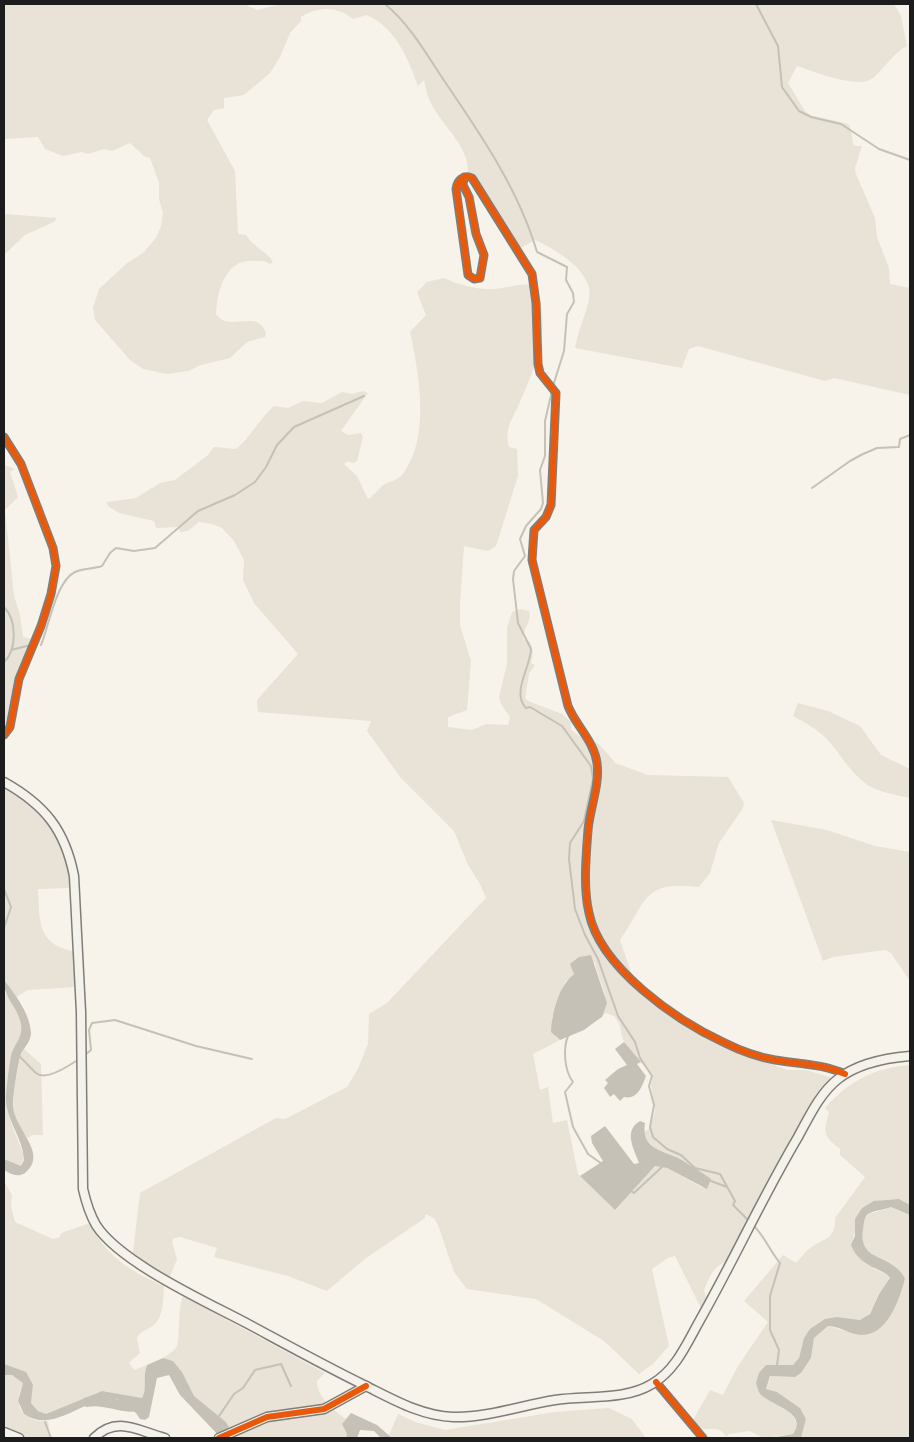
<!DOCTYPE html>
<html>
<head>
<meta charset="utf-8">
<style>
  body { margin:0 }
  #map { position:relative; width:914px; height:1442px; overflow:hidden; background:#f7f3ea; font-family:"Indie Flower",sans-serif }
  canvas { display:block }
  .frame { position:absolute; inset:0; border:5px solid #1c1c1c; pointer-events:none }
</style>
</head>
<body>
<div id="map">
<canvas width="914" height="1442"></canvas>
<div class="frame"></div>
</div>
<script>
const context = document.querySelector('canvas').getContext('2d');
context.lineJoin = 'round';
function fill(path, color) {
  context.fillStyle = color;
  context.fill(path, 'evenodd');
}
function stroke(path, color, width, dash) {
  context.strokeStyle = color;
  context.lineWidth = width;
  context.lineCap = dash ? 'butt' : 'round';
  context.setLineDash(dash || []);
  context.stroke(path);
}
fill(new Path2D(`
  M4,4h240l13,6 24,-6h613l7,12 6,30c-14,7 -22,22 -34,32 -14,12 -60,-7 -76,-12l-9,17 17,28 5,4 38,9c5,7 3,14 6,22h8l-7,22 1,6 19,44 2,19 12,31 1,16 20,4v107l-76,-17 -9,3 -127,-35 -9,3 -7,19 -107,-20c3,-18 11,-33 14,-49 6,-27 -34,-50 -54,-59l-18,10 -45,-68 -6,-1c10,-30 -23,-53 -35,-78 -4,-7 -5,-15 -7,-23l-6,6c-10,-27 -22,-58 -51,-71l-14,4c-15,-13 -36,-13 -52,-2v4l-11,12 -10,24 -10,16 -26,22 -20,3v10l-10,2 -7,10 28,51 3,63 8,1c8,13 22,17 27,27l-3,2c-5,-4 -9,-3 -15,-3 -29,-4 -38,30 -39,53 14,20 42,-7 50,20l-1,3 -18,5 -17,16 -29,7 -13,6 -21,3 -24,-5 -13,-9 -35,-40 -2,-12 6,-19 28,-26 16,-10 13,-15 5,-12 2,-13 -4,-14v-16l-9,-25 -6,-2 -14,-13 -18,8 -8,-2 -16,5 -6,-2 -19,4 -18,-7 -7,-12 -34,2z
  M4,214l53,4 -3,4 -29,13 -21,20z
  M444,278c15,7 33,12 50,11 13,-1 26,-6 40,-4 20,36 1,84 -15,119 -7,16 -15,25 -10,43l8,2 1,27 -22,70 -8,5 -24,-5 -4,58v21l11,36 -4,49 -19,7v10l24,3 14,-6 22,1 2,-8 -9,-13 -2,-7 8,-33v-36l5,-16 9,-3 8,2c4,11 -8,18 -5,29l6,2 3,9 -2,12 4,2 -6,9 -4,24 3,3 34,13 9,8v8l23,16 2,-4c4,3 17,17 19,21l33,12 80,2 16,26 -1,5 -24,35 -9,30 -11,14c-57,-7 -52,14 -79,53l15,44 95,65 57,21h19l27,8 3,5 -10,10 -93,166c-18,5 -23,15 -29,32l4,13 -6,6 -27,-54 -7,2 -16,11 17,77 -16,18 -14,10 -35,-33 -68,-42 -69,-10 -13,-17 -16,-47 -4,-7 -9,-4v4l-59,40 -39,33 -39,-15 -74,-19 3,-9 -37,-11 -6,1 -2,4 5,17 -8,20 -37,-19 8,-67 136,-75 9,1 62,-32 11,-18 10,-25 1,-30 18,-11 99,-105 -6,-14 -12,-19 -14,-34 -53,-53 -34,-47 4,-10 -113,-9 -1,-12 41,-46 -44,-51 -11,-23 1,-20 -10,-19 -12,-13 -10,-4 -13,-2 -11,9 -8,1 -2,-5 -22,1 -2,-7 -35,-8 -11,-7 -1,-4 29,-4 24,-15 15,-3 33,-25 6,-8 22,2c15,-12 23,-30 38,-43l14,2 15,-7 19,2 20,-11 10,2 11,-3 5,2 -27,38 7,4 13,-2 2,4 -6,24 -4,2 -5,-2 -4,3 13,12 11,23c6,-4 9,-8 14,-13 6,-5 15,-5 20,-11 29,-37 17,-101 8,-143l16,-17 -9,-23 10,-10zM595,962c4,24 16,30 7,54l4,-3 8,3c9,11 5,14 10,25 5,14 22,23 29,37l-2,6 4,27 -5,17 -6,4c5,25 37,21 51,38 4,5 6,13 8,18l-36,-20 -12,-2 -40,44 -37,-36 -11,-54 -14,3 -5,-36 -8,3 -7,-36 27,-14 -4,-2 -4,-20 13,-36 9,-8z
  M4,465l11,4 -5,3 8,25 -13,13 9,86 6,19 3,22 16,4 -10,19 -8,27 -11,46 -6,4z
  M798,703l30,8 32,15 21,29 29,14v29c-14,-3 -32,-6 -44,-14 -16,-12 -25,-29 -38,-44 -10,-10 -22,-17 -35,-24z
  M4,787c40,23 62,55 68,101l-34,1c2,31 -2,54 34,62l2,3 2,33 -48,3 -12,7 -12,-17z
  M771,820l56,10 48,16 35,6v129l-19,-28 -6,-3 -52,7 -10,4z
  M4,992l15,21 2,13 1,8 -11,23 -5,38 5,28 13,33 -3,10 -17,-7z
  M24,1049l17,15 2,71h-10l-5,3c-6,-7 -12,-14 -14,-23 -3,-11 4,-57 10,-66z
  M910,1065v140c-16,-9 -32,-6 -48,3l-9,31 21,30 16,6v3c-3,6 -9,11 -12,17 -5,11 -5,20 -18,25l-23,-3 -33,21 -5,20 -6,7h-27l-10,18 4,11c13,7 47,22 33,40l-30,4 -13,-7 -21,3 -3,3c-9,-16 -23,-2 -37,-10l21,-37 13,5 15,-29 30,-44 -24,-21 39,-46 13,8c4,-4 8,-10 13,-14 12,-10 28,-9 26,-31l30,-41 -25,-22v-6c-18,-14 -16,-17 -11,-37l-4,-4c24,-27 49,-40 85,-43z
  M4,1181l8,14 -1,11 4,16 38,17 7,-2 1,-4 29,-10c14,32 43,50 74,63 -1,13 0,31 -11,40 -6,4 -12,4 -16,12l3,15 -11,10 5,7 13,-5c-4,11 1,23 -5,33l-40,-7 -56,23 -8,-3 -7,-8 2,-18 -29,-21z
  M891,1207l19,8v223h-109l5,-19 -6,-11 -23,-16 -11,-3 5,-13 24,1 6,-4 10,-15 3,-20 14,-12 25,7 52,-55 -41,-30c-2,-9 -4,-30 7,-35 7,-2 13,-3 20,-6z
  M183,1296l142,77 -8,8c0,16 16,29 29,38l-4,5 5,10 -1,4h-111l-9,-16 -32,-26 -12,-24 -9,-11 -10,-3c3,-2 11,-7 13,-10 5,-6 1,-38 7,-52z
  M9,1374l8,3 6,6c-2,6 -6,14 -4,21 2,13 17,19 29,17l2,17h-31l-15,-7v-56z
  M609,1408l23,11 14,19h-254l-3,-3 9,-21 17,8 30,8 110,-18z`), '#e8e2d7');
fill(new Path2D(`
  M591,955l16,48 -5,14 -6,4 -12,9 -24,10 -9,-8c1,-20 8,-46 23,-58l-4,-10 9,-7z
  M4,980c11,14 27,35 27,54 -1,9 -7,13 -10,20 -3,8 -8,41 -8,50 -1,24 37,49 12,69 -8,5 -14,1 -21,-3v-11l17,7 3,-6c-1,-23 -20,-42 -18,-66 1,-12 3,-26 5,-38 3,-12 12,-18 10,-31 -3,-20 -17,-24 -17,-45z
  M624,1042l17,20 -4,2 9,12c-4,11 -9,24 -22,21l-4,4 -6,-7 -4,3 -6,-9 4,-5 -3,-3 13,-11 9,-4 -12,-16z
  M640,1121l5,2c-4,25 15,27 33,35 6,3 28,17 33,21l-4,10 -40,-21 -12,-2 -40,44 -35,-34 23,-15 -11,-18 -1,-7 14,-10 29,38 5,-1c-5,-14 -16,-32 1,-42z
  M899,1199l11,6v10l-19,-8c-7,3 -17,3 -23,7 -4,3 -4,10 -5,15 -5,34 27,23 42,49 -5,20 -17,57 -43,57 -12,0 -22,-9 -34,-9l-14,12 -3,20 -10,15 -6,4 -25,-1 -4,13 11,3 23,16 6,11 -5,19h-30l22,-4c16,-21 -22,-29 -33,-40 -2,-3 -3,-8 -4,-11l3,-10 7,-8h27l6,-7 5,-20 6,-9 15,-10 12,-2 23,3 10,-6 9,-20 11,-16c-3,-9 -30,-9 -39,-33l4,-9v-17l7,-11 12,-7z
  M163,1358l10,3 9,11 12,24 32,26 9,16h-14l-41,-43 -11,-20 -12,3 -8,39 -4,3 -5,-1c-34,-55 -76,23 -116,-5l-6,-13 5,-18 -11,-8h-8v-11l22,8 7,13 -2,18 7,8 8,3 56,-23 40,7c6,-11 0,-20 5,-33z
  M351,1413l26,12 15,13h-11l-7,-7 -14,-1 -3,8h-11l1,-4 -5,-10z`), '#c5c1b7');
stroke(new Path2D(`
  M385,4c24,20 39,46 56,72 37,55 77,111 96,176l30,15 -1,13 7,13 1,9 -7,12 -3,37 -11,35
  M756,4l22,42 4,41 17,24 12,6 30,7 38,25 31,11
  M552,391l-7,30v35l-5,14 3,33 -2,6 -15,17 -6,13 5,17 -11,15 -1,8 5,44 13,26c0,17 -20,44 -5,59l4,-1 32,19 29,40 2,13 -9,42 -14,22 -1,16 6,50 10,26 13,24 20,57 17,26 5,16 12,18 -3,10 5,19 -4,22 3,10 14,12 14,6 14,13 25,6 15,27 -2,4 16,16
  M812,488l38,-27 13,-7 14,-6 22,-1 1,-8 10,-4
  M4,607c13,13 13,43 0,55
  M41,645c8,-19 15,-64 34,-73 8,-4 18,-3 27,-6l8,-13 6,-5 18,3 21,-3 43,-37 37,-16 20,-13 11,-15 11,-22 17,-18 70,-31
  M11,650l20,-5
  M4,889l7,18 -7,21
  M568,1036c-5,12 -4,34 5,46l-8,10 8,35 15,27 14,10
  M85,1055l6,-5 -2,-20 3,-7 23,-3 81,26 56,13
  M19,1056c6,5 11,12 17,17 9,8 31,-6 40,-12
  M711,1181l16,6
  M631,1191l3,2 30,-28
  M752,1224c13,12 17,26 28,39l-10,33v34l9,20 -2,15
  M217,1419l17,-25 9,-6 12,-18 26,-6 10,22
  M45,1422l6,16`), '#c5c1b7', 2);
stroke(new Path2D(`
  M87,1402c19,-5 39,11 57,2`), '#c5c1b7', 10);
const street = new Path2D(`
  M464,177l-1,8 6,12 7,37 8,21 -4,23 -6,1 -6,-4 -12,-86c1,-8 7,-15 16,-11l60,96 4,29 2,61 2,9 16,20 -5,112 -5,12 -12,13 -2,30 36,146c8,20 26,35 29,57 3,22 -7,45 -9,67 -2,27 -5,57 1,83 11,55 88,108 136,130 16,8 33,14 50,17 24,4 48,4 70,14
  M4,437l17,27 32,84 3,18 -5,28 -10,32 -22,53 -9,48 -6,8
  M656,1382l47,56`);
const secondary = new Path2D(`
  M4,1432l15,6
  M94,1438c23,-23 44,-7 71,0
  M219,1438l48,-21 57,-8 42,-23`);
const primary = new Path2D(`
  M4,782c41,23 61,48 70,94l7,136 2,177c3,13 6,24 13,36 24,38 113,78 154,100 39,21 77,42 116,61 28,14 56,30 87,31 33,1 70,-12 102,-17 31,-5 69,1 97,-16 24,-14 35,-41 48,-64 34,-60 63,-124 98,-183 11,-20 22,-44 40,-58 20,-16 48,-21 72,-23`);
stroke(street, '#7f7d79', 9);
stroke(secondary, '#7f7d79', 11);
stroke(primary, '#7f7d79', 11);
stroke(street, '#f5f2ec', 5);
stroke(secondary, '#f5f2ec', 8);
stroke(primary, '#f5f2ec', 8);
stroke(new Path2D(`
  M464,177l-1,8 6,12 7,37 8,21 -4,23 -6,1 -6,-4 -12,-86c1,-8 7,-15 16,-11l60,96 4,29 2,61 2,9 16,20 -5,112 -5,12 -12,13 -2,30 36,146c8,20 26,35 29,57 3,22 -7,45 -9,67 -2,27 -5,57 1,83 11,55 88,108 136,130 16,8 33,14 50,17 24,4 48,4 70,14
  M4,437l17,27 32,84 3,18 -5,28 -10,32 -22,53 -9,48 -6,8
  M656,1382l47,56
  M219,1438l48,-21 57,-8 42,-23`), '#e8590c', 6);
</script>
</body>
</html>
